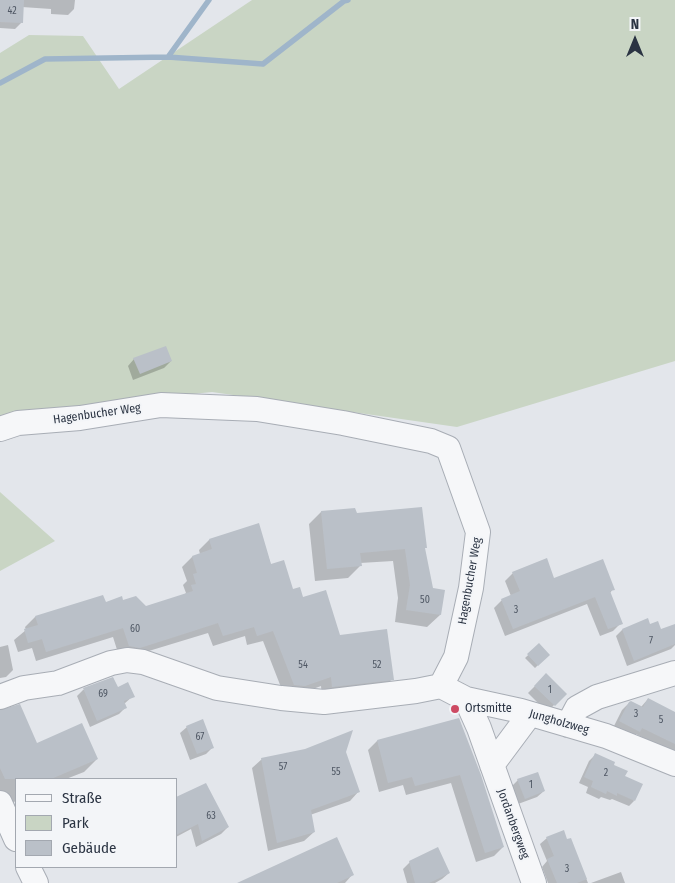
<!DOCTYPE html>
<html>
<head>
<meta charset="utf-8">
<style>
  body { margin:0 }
  #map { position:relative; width:675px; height:883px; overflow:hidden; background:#e3e6eb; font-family:"Fira Sans Condensed",sans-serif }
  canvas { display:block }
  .legend { position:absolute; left:15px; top:778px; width:162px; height:90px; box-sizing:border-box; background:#f3f5f8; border:1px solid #a3a8b0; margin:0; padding:6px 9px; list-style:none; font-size:15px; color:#2b3443 }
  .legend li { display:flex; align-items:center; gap:10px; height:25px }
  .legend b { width:25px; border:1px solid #a3a8b0 }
  .north { position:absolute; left:610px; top:15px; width:50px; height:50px; -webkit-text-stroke:4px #f3f5f8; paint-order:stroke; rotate:0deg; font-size:14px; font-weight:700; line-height:20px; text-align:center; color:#2b3443 }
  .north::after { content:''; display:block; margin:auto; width:18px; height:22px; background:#2b3443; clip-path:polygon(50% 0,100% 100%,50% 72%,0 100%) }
</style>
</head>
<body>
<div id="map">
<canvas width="675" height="883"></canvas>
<ul class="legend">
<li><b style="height:6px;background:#f6f7f9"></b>Straße</li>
<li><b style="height:14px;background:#c9d5c4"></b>Park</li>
<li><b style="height:14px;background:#bac0c8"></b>Gebäude</li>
</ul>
<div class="north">N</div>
</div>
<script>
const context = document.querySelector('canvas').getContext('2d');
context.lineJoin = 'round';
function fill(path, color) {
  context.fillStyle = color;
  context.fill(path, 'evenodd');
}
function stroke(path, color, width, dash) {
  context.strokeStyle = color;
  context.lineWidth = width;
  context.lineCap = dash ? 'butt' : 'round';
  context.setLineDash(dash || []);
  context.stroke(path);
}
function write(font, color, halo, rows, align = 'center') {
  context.font = font + ' "Fira Sans Condensed",sans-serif';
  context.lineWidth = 4;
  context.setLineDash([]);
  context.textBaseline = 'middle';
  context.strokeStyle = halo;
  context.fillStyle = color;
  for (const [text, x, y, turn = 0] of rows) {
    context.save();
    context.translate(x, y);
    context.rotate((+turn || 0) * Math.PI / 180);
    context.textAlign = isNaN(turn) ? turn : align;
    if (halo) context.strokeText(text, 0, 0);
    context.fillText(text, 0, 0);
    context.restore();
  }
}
fill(new Path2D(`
  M252,0h423v361l-218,66 -245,-35 -87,9 -125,19v-367l29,-18 54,1 36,53z
  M0,492l55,49 -55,30z`), '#c9d5c4');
fill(new Path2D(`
  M0,0h75l-1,9 -6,6 -17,-1v-5l-29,-2v15l-7,7 -15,-1z
  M134,359l37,2 -7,7 -31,12 -5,-14z
  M354,509l2,5 70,33 -2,2 8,41 11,1 -3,24 -13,12 -32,-5 3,-24 -5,-37 -33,2v3l-12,12 -33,3 -6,-57 12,-12z
  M258,525l13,40 22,26 46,46 53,42 -10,10 -60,8 -1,-11 -27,10 -10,-1 -21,-54 -16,4 -2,-9 -32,10 -5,-13 -79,24 -10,-1 -6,-19 -77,24 -4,-13 -14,4 -4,-12 12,-10 -1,-3 10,-10 87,-16 24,6 37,-11 3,-3 -3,-8 4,-4 -5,-14 10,-10 8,-3 -1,-4 10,-10z
  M513,573l100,16 -3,4 11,30 -8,8 -13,5 -13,-32 -82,32 -11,-28 8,-8 9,-4 -6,-15z
  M650,626l25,9v10l-4,4 -44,17 -11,-30 6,-6z
  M8,645l5,25 -7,7 -6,1v-31z
  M539,645l9,10 -13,13 -10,-10z
  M546,675l19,19 -18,18 -19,-19z
  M113,678l4,11 16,7 -9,8 2,3 -7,7 -29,13 -13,-31 6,-6z
  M648,699l27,14v38l-6,-3 -2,2 -31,-16 -3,4 -20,-10 9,-18 7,-7 12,4z
  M0,711l36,33 61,15 -13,13 -18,7h-50v22l-16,7z
  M459,719l44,128 -9,9 -18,6 -25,-79 -45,12 -3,-10 -24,7 -11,-42 9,-9z
  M187,727l26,20 -7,7 -16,6 -10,-27z
  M344,752l15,39 -9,10 -40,14 4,17 -10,9 -36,10 -16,-83 10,-9z
  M595,755l17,10 12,12 10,24 -5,5 -17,-7 -2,1 -9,-3 -2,2 -13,-6 2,-6 -9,-4 10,-22z
  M518,780l26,11 -7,6 -19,7 -7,-17z
  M176,797l52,30 -7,7 -25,13 -5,-18 -15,8z
  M547,838l20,3 3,-2 18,44h-40l-6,-16 5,-6 -7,-17z
  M410,862l39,11 -7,6 -7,4h-28l-4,-14z
  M621,872l4,11h-34z
  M352,875l-7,8h-105z`), '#0003');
stroke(new Path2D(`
  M168,57l95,7 81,-63 4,-1
  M0,83l45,-24 123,-2 41,-57`), '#9fb5ca', 5.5);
fill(new Path2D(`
  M0,0h24l-1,23 -23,-1z
  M166,346l6,15 -32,13 -7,-16z
  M422,507l5,41h-2l8,40 12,2 -4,25 -35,-5 4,-25 -5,-36 -45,4 2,13 -35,3 -6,-58 34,-3 2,5z
  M259,523l12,41 13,-4 9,29 7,-2 3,10 23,-7 14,45 47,-6 7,51 -62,7 -1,-10 -26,9 -11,-1 -21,-54 -16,5 -3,-9 -31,9 -5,-13 -78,25 -11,-2 -6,-18 -77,24 -4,-13 -14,4 -4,-14 14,-4 -3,-9 68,-21 3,7 16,-6 1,4 13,-4 10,10 47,-15 -2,-6 5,-1 -3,-10 4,-1 -5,-17 20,-7 -3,-10z
  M547,558l7,20 49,-19 12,31 -5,1 13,33 -15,5 -13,-32 -82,32 -12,-30 19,-8 -8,-19z
  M648,618l2,6 8,-3 3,8 14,-5v20l-41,17 -12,-32z
  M539,643l11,12 -12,11 -11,-12z
  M546,673l21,21 -12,12 -21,-20z
  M113,677l5,10 10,-5 7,15 -11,4 3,7 -30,13 -14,-33z
  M648,698l27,14v32l-33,-16 -2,4 -21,-11 10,-19 2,-1 12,6z
  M20,704l17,39 45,-20 16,36 -47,20h-46l-5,-11v-58z
  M459,718l22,57 23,72 -19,6 -25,-78 -45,11 -3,-9 -24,6 -11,-43z
  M203,719l11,29 -17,6 -11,-28z
  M353,730l-7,22 14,40 -49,18 4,22 -38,11 -16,-85 44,-9z
  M595,753l20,9 -1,3 14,6 -3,5 18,8 -8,17 -18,-8v3l-10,-5 -1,3 -15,-7 2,-6 -9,-4z
  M538,772l7,19 -20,8 -8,-20z
  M206,783l23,44 -27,14 -4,-17 -22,11v-38z
  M564,830l3,9 4,-1 16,41 -10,4h-20l-10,-24 7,-3 -8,-19z
  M337,837l17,38 -17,8h-100z
  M438,847l12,26 -21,10h-14l-6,-22z`), '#bac0c8');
const minor = new Path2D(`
  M0,429l18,-6 62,-5 81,-13 96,4 86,14 88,18 17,7 30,84 -7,56 -15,69 -15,29
  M441,686l25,13 55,12 85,25 69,28
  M0,697l24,-9 34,-5 53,-20 16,-3 16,2 74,26 64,10 43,4 92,-11 25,-5
  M466,699l13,29 55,155
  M568,725l9,-17 20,-11 78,-24
  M492,765l38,-51
  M0,803l16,36
  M28,867l8,16`);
stroke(minor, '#a8adb5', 26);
stroke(minor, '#f6f7f9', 24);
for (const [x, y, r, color] of [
  [455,709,5,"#cd4a63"]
]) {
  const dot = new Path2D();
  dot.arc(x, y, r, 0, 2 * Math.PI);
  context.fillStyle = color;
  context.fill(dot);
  stroke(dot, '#f3f5f8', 2);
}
write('10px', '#4f5764', null, [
  ["42",12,11],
  ["50",425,600],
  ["3",516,610],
  ["60",135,629],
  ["7",651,641],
  ["54",303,665],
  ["52",377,665],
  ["1",550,690],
  ["69",103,694],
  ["3",636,714],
  ["5",661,720],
  ["67",200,737],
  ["57",283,767],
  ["55",336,772],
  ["2",606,773],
  ["1",531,785],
  ["63",211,816],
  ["3",567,869]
]);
write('12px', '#2b3443', '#f3f5f8', [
  ["Hagenbucher Weg",97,414,-8],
  ["Hagenbucher Weg",470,581,-80],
  ["Jungholzweg",559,722,16],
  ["Jordanbergweg",513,824,70]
]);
write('12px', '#2b3443', '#f3f5f8', [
  ["Ortsmitte",465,709]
], 'left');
</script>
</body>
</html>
